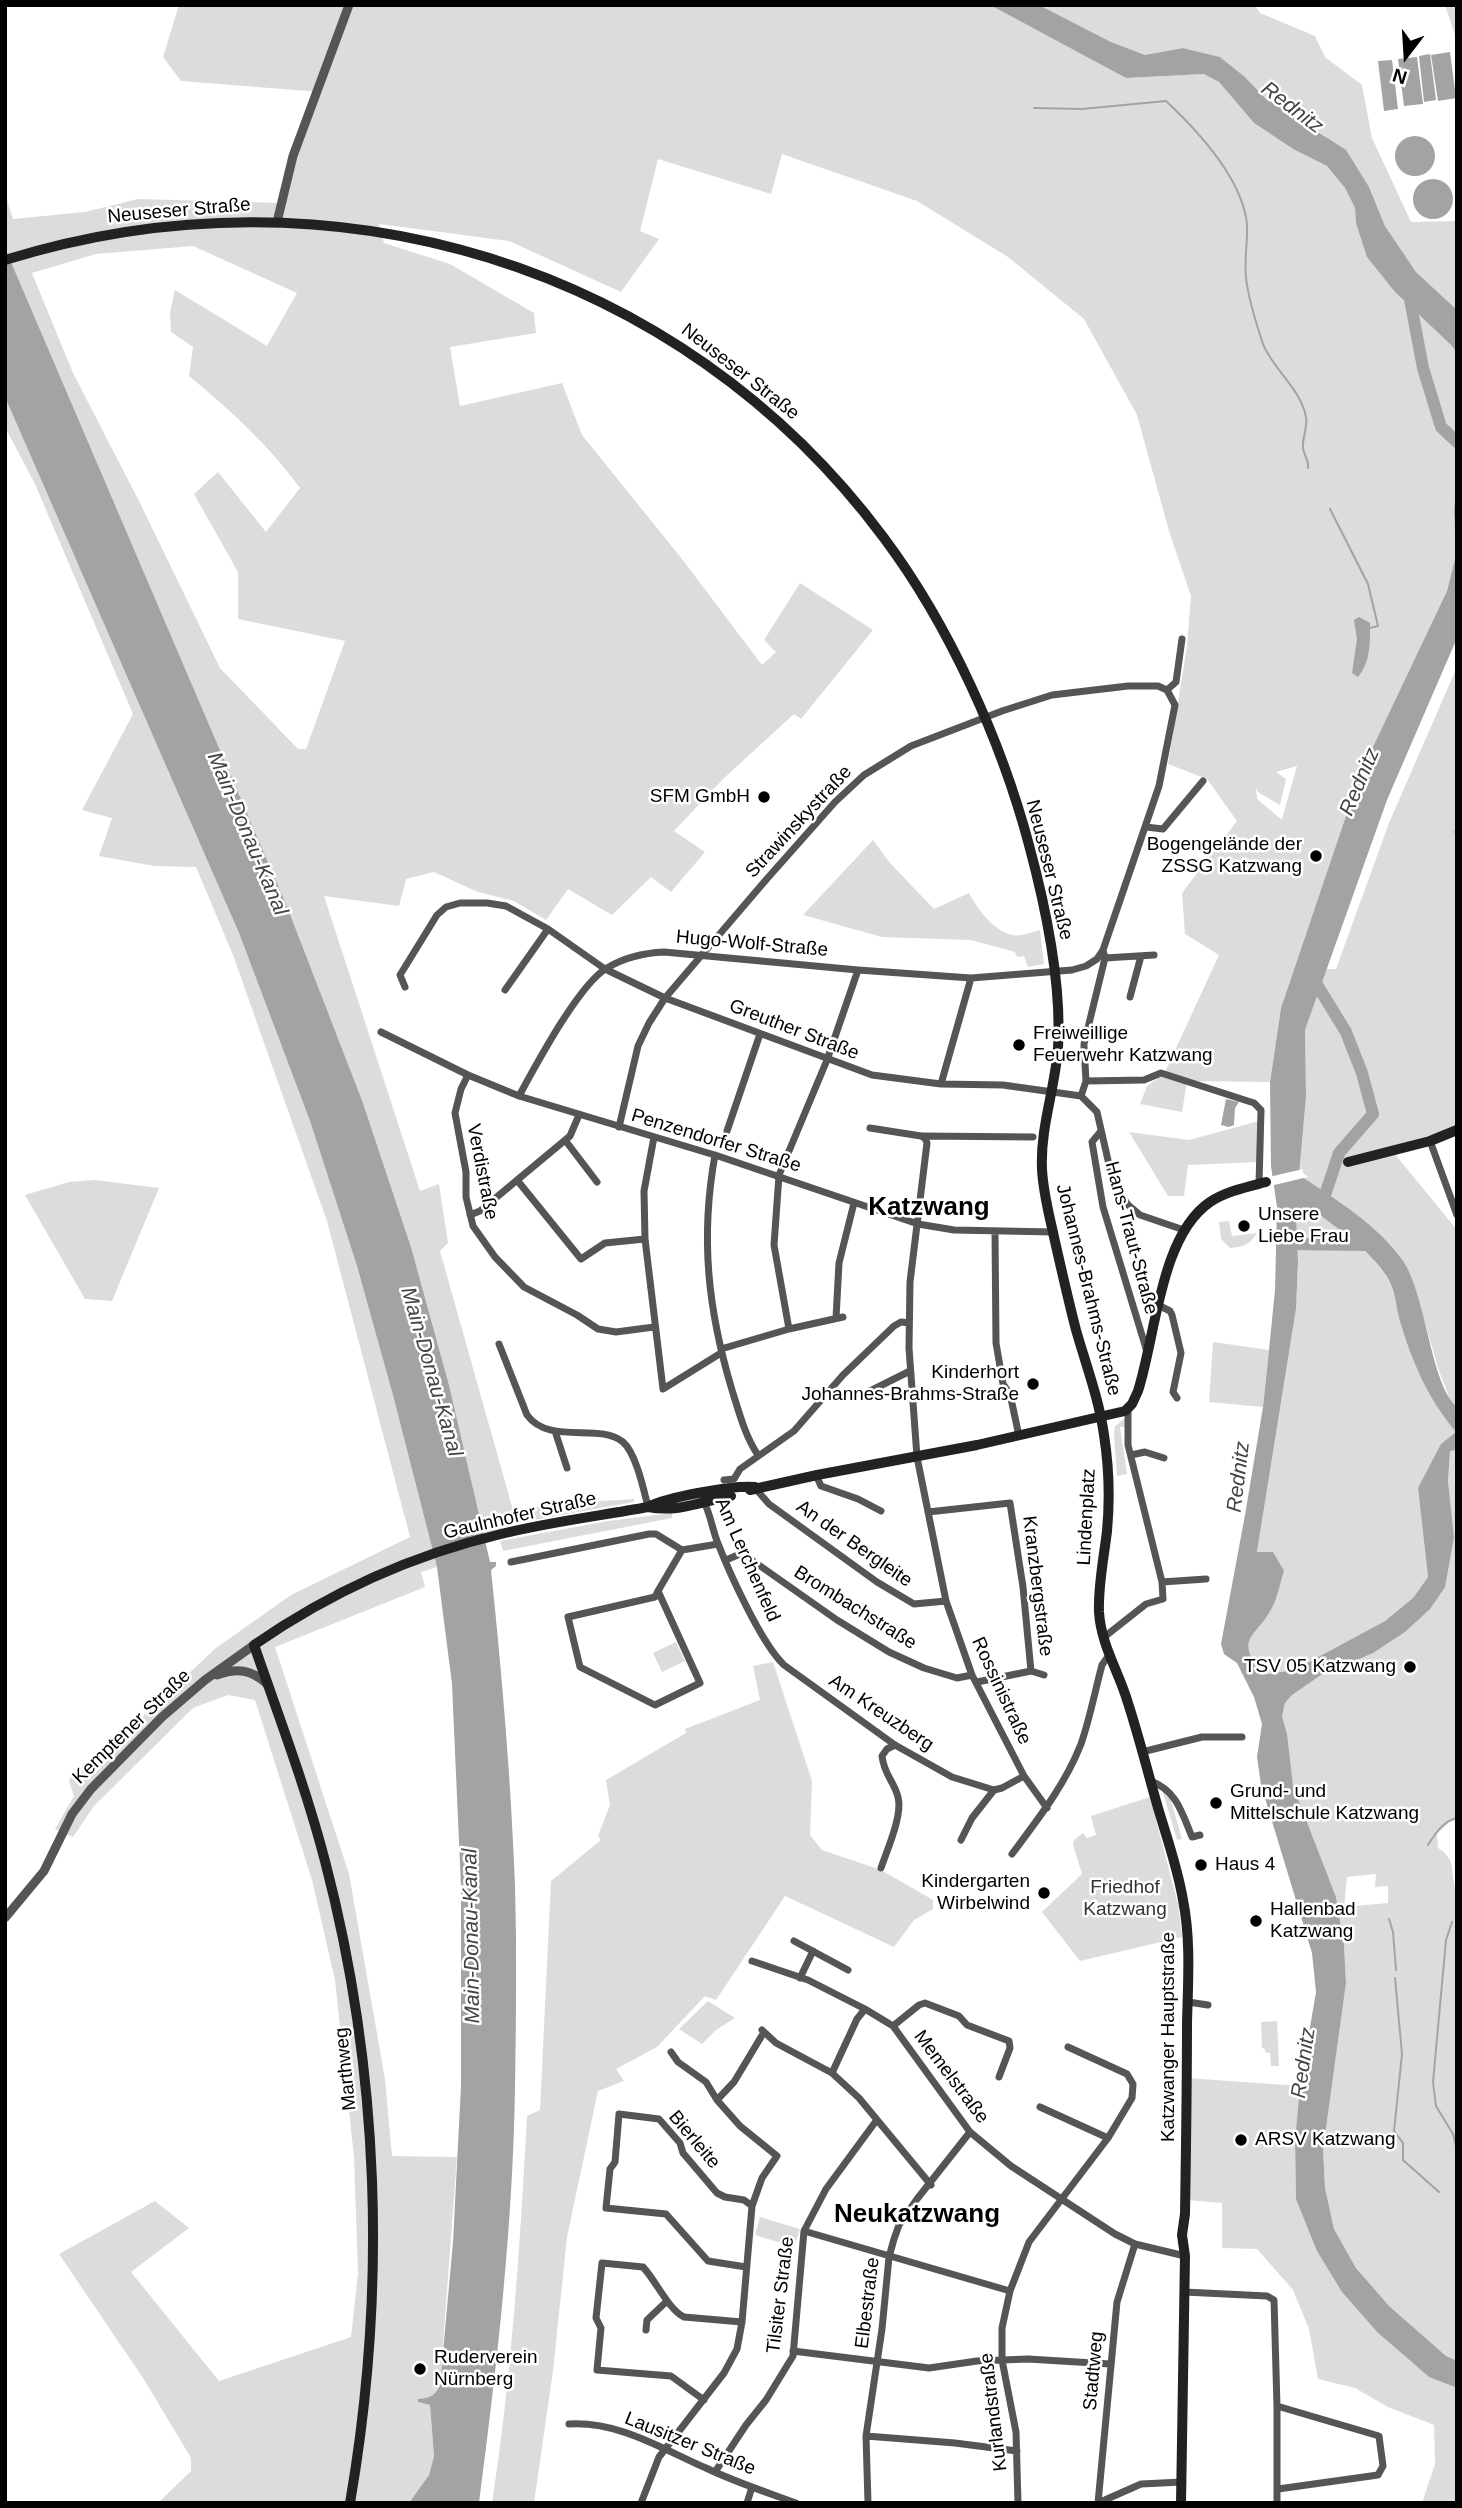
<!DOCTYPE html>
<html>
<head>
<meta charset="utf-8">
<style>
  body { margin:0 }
  #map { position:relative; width:1462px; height:2508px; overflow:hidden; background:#fff; font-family:Helvetica,sans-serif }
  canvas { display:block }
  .frame { position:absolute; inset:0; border:7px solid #000; pointer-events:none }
  .north { position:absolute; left:1371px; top:21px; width:70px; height:70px; -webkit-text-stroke:5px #fff; paint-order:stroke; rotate:197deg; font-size:19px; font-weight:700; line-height:28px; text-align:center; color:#000 }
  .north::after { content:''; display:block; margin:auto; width:24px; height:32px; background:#000; clip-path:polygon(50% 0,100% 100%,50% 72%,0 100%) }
</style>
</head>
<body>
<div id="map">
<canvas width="1462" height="2508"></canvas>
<div class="frame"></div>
<div class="north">N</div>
</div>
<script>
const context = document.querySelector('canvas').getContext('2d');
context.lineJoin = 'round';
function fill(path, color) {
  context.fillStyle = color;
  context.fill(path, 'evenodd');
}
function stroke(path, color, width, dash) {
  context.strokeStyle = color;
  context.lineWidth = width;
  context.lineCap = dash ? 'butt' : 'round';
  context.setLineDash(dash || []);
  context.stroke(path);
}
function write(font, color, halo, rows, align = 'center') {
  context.font = font + ' Helvetica,sans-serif';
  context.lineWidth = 5;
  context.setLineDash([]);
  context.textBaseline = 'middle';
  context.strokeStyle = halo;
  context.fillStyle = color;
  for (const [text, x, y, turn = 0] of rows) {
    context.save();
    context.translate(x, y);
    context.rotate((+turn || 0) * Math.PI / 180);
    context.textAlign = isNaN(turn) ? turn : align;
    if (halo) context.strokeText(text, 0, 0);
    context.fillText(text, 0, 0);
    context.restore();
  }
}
fill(new Path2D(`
  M179,5h811l136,73 78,-4 15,8 35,41 39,26 34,17 18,22 10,20 1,15 39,69 56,53 6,8v126l-3,31 2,45 -9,36 -76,160 -22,56 -68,201 -11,74 -83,-1 -5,31 -42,-8 7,-18 17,-12 55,-119 -34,-21 -3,-41 55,-72 -30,-42 -39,-15 19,-118 4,-50 -22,-65 -32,-116 -53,-96 -76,-62 -91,-56 -135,-47 -11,40 -113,-35 -18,72 19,8 -38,53 -112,-51 -130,-17 5,19 66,21 84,49 2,20 -86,14 10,59 102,-23 20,52 100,124 80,106 14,-13 -12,-12 36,-57 73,47 -72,89 -7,-5 -71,65 -49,52 31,21 -34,40 -20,-15 -39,38 -44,-26 -22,31 -32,-19 -36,-9 -44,-20 -28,7 -7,27 -75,-10 96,295 19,-7 9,59 -8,8 73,259 56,-7 65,-4v3l-123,22 -27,14 -35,-153 -38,-138 -48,-144 -75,-194 -283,-661v-55l8,26 72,-7 53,-13 145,4 13,-47 24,-64 -139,-11 -18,-24zM193,246l104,47 -30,53 -92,-56 -5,22 1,20 22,15 -4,29c41,34 80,69 111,112l-34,44 -48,-60 -24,22 44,78v47l107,22 -39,108h-8l-78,-81 -81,-167 -66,-128 -41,-100 64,-19zM1297,766l-15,53h-1l-24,-20 -1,-11 2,4 22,13 6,-26 -10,-7z
  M1039,5h216l5,8 55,23 10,21 37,28 10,53 39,84 46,-1v89l-41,-38 -31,-46 -16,-39 -45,-52 -33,-18 -26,-19 -20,-21 -25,-20 -37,-9 -38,7 -34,-13z
  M1445,5h12v48l-2,-18z
  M5,397l234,536 71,188 47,145 37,133 43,168 -16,5 4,15 -150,60 74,227 36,205 7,77 65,1 -17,228c-5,11 -10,13 -21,14l-1,3 12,3 4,51 -5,19 -20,28h-251l33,-32v-13l-48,-80 -84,-124 96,-53 34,27 -58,44 88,109 132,-44 7,-64 -4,-116 -19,-177 -23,-100 -57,-180 -27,-5 -35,13 -99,98 -21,31 -18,-8 19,-33 -5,-15 4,-10 22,-10 121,-113 75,-53 119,-58 -83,-316 -94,-266 -37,-88 -42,-1 -55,-10 13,-38 -30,-8 51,-96 -98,-230 -30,-57z
  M1457,667v460l-67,21 67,82v177l-6,-5 -13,-34 -23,-80 -72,-83 -44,-30 7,-78 -1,-67 21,-61h10l53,-146z
  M873,840l17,23 44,46 35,-16c8,16 25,38 43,42 8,2 20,-3 28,-5l4,34 -16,3 -4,-11 -7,1 -2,-5 -44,-12 -89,-3 -79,-22z
  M1259,1121l-1,41 -70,3 -4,31h-16l-39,-64 60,8z
  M95,1180l64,8 -47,113 -27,-2 -60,-104 44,-13z
  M1312,1209c26,20 57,40 75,69 9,15 8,24 12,40 12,42 29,81 58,115l-39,55 10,89 -15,21 -28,23 -91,49 -33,5c-25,-41 -9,-33 11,-67 6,-11 8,-25 12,-37l-27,-18 39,-244 2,-47 -2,-52z
  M1229,1221l3,15 25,-3c-7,12 -14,14 -27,15l-9,-9 -2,-17z
  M1213,1342l56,8 -6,57 -54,-5z
  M1126,1418l-1,9h-5l7,47 -10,2 -3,-42 1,-8z
  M1457,1450v370l-8,2 -12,12 1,14c20,12 11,25 19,45v468l-11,-5 -57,-49 -33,-39 -22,-39 -9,-41 -2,-38 23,-167 -2,-38 -8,-48 -43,-111 -11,-70 3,-13 7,-8 29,-20 84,-43 49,-95 -6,-56 2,-30zM1376,1874l-1,13 13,-1v17l-44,4 3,-30z
  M672,1513v5l-169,33 -3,-10 108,-20z
  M676,1642l9,19 -23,11 -9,-19z
  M773,1662l39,119 -2,54 12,15 59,20 52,30v9l-19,11 -20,27 -109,-51 -69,104 -11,-4 -48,51 -41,22 8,12 -26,10 -31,146 -14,134 -19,132h-42c20,-129 28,-258 35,-387l13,-6 11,-229 50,-41 -3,-4 12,-31 -4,-25 80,-47 -1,-4 75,-29 -7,-34z
  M1162,1789l7,4 13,46 -5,1z
  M1150,1797l28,107 4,33 -102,24 -38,-49 40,-38 -9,-29 1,-5 9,-7 4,5 9,-3 -5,-19z
  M708,2001l27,17 -19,12 -14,14 -23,-15z
  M1277,2021l2,45h-8l-1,-13 -5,-1v-3l-3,-1 -1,-26z
  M1187,2078l113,8 -5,54 1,59 46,93 35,40 52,45 28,11v115h-35l13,-39 -1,-39 -46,-18 -33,-19 -37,-9 -9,-50 -16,-39 -36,-41 -35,-1v-45l-36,-3z
  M760,2217l40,12 -6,18 -39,-12z`), '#dcdcdc');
fill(new Path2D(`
  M990,5h49l72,37 34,13 38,-7 37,9 25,20 20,21 81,52 23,37 16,39 31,46 41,38v43l-6,-8 -56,-53 -28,-35 -11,-34 -1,-15 -10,-20 -18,-22 -34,-17 -39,-26 -35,-41 -15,-8 -78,4z
  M1450,52l6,46 -18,3 -7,-46z
  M1430,54l6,46 -12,2 -5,-46z
  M1417,57l6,47 -19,2 -6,-47z
  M1392,60l6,49 -14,2 -6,-50z
  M1395 156a20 20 0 1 1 40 0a20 20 0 1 1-40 0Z
  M1413 199a20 20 0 1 1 40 0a20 20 0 1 1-40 0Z
  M5,248l283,661 75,194 48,144 38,138 41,177h6v4l-5,4c11,105 20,210 24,316 2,67 1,134 0,201 -2,139 -18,278 -36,416h-70l20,-28 5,-19 -4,-51 -12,-3v-3c12,-1 17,-3 22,-14l13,-143 8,-156v-199l-9,-203 -15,-117 -43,-168 -37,-133 -47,-145 -71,-188 -234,-536z
  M1457,479v159l-70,162 -82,230 1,67 -7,78c36,24 79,50 104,86 24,36 27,122 54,146v43l-7,1 -2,30 6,56 -9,50 -15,22 -25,23 -32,21 -52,22 -29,20 -7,8 -3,13 5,18 6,52 43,111 8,48 2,38 -23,167 2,38 9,41 22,39 33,38 57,50 11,5v27l-28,-11 -52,-45 -35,-40 -25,-41 -21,-52 -1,-59 5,-54 16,-94 -4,-39 -51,-168 -4,-28 5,-33 -8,-27 -17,-34 -13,-9 -3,-10 24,-129 18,-108 6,-57 6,-60 2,-83 -6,-41 -1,-84 11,-74 68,-201 22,-56 76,-160 9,-36 -2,-45zM1312,1209c26,20 57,40 75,68 9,15 8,25 12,41 12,42 29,81 57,114l-15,12 -23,44 10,89 -15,21 -28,23 -91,49 -33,5c-25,-41 -8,-33 11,-67 6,-11 8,-25 12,-37l-11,-19h-16l39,-243 2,-47 -2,-51z
  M1359,617l11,6c0,20 1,38 -12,54l-6,-4 5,-34 -3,-19z
  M1226,1099l13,3 -4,6 -1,17 -5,2 -8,-2z`), '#a3a3a3');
fill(new Path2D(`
  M1303,1169v4l5,4 -38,9 -1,-9z`), '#fff');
stroke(new Path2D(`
  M1034,108l48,1 84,-8c32,30 76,77 81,123 1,17 -3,35 -1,53 2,21 10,46 17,67 9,24 38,45 43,73 2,10 -4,21 -3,31 1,8 6,12 5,20
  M1330,509l38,75 10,42 -8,2
  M1455,832l2,-1
  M1428,1845c7,-11 15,-24 29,-27
  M1389,1919l4,13 3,38
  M1452,1922l-6,18 -13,142 3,24 17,28 4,16
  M1395,1978l7,76 -8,77 9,12v17l36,32`), '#a3a3a3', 2);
stroke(new Path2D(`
  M1409,294l14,74 18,59 16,15
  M1311,975l35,57 16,41 11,41 -34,39 -17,51
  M1286,1244l83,1`), '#a3a3a3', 12);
stroke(new Path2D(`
  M1167,690l9,-8 6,-43
  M1146,827l17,2 40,-48
  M1105,958l49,-3
  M405,987l-5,-12 37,-60 9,-8 14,-4h27l19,3 42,23 57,40 60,29 207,77 69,9 62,1 78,11 16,16 16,70 15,23 12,10 44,15
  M505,990l43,-61
  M1130,997l11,-41
  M381,1032l87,43 51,21 199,60 200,68 36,6 99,2
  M1084,1044l21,-86 -2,-8
  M468,1075l-7,14 -6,24 11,59v25l7,29 22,31 29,30 53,28 21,14 18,3 38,-5
  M1086,1081l58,-1 17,-7 93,30 7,7 -2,74
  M941,1084l30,-106
  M519,1096c17,-31 60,-112 88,-128 18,-11 36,-15 57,-16l194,18 113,8 101,-8 14,-4 11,-7 6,-9 56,-164 16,-81 -8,-15
  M1081,1096l5,-15 -2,-35
  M619,1127l19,-81 11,-23 16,-25 100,-117 70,-79 29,-27 47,-29 91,-35 50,-16 76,-9h30l9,4
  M870,1128l51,8 4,2 2,5 -17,139 -1,66 8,109 29,144 26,74 52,101 23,32
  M727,1131l33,-97
  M1101,1131l-9,11 11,65 45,148
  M922,1136l111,1
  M654,1137l-10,54 1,48 18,150 58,-36
  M565,1140l32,42
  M1430,1141l27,74
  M715,1155c-15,83 -7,155 17,235 7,22 13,46 26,65
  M517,1180l64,79 24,-16 40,-4
  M470,1215l10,-4 90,-75 9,-21
  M995,1232l1,111 7,41 7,10 9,42
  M1160,1306l10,5 2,4 9,38 -8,39 4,6
  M836,1318l3,-55 15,-60
  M789,1329l-15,-84 5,-70 48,-115 31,-90
  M499,1344l28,71c23,31 72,7 96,27 13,11 21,49 25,65
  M721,1349l68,-20 54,-12
  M864,1394l46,-23
  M555,1431l12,37
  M1131,1455l14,-3 19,6
  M816,1475l5,11 37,13 23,12
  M724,1480l10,-1 6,-10 54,-38 49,-56 51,-49 7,-4 8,1
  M755,1488l14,16 108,78 37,22 32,-3
  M703,1500c7,12 9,28 14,41 12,31 44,102 67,124l111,80 57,32 42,13 8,-2 22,-12
  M928,1512l82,-9 13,84 8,84 -54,11
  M726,1560l14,-6 6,2 91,64 52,32 35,16 33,10 15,-3
  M511,1562l138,-28h7l26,16 36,-6
  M1162,1582l44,-3
  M658,1591l42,92 -45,22 -75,-38 -12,-50 87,-20 3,-6 24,-41
  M1103,1638l43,-34 17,-5 -1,-17 -34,-137v-36
  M1031,1671l13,4
  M1142,1752l60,-15h40
  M1151,1781c26,10 31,32 41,56l8,-2
  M961,1840l11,-22 22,-28
  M1012,1854c26,-35 53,-69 69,-110 9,-26 14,-53 21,-79l7,-10
  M881,1868c6,-18 22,-53 17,-71 -4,-16 -14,-22 -16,-41l5,-7 8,-4
  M794,1941l54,29
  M752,1961l56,19 57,29
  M800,1978l13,-27
  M1188,2002l20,3
  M893,2026l26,-21 6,-2 34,13 8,9 42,16 1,7 -11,29
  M762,2030l14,13 56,30 27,25 72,87
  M832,2073l25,-54 8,-10 28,17 77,106 41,34 104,68 20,10 50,12
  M717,2100l17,-18 30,-50
  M1040,2107l68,31
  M804,2231l206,60
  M746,2267l-38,-6 -42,-47 -60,-6 4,-39 5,-7 4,-48 40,5 21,24 3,10 34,40 8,4 19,3 8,6
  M1184,2292l83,4 7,4 3,106v97
  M646,2330l1,-10 20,-19
  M793,2351l136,17 48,-7 51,-2 82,5
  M704,2400l-33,-24 -74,-6 4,-42 -5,-10 6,-55 41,4c13,14 26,43 41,50l58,5
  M1277,2406l102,30 4,30 -5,9 -100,14
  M569,2424c50,-3 93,25 137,44 29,14 60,24 90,35
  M866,2436l89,7 62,8
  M715,2472l31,-47 20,-25 27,-44 11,-125 22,-42 50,-68
  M641,2503l18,-46 65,-84 13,-24 5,-27 10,-116 10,-28 15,-22 -37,-30 -23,-26 -11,-18 -28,-20 -7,-10
  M747,2503l5,-16
  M868,2503l-2,-67 16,-107 7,-72 5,-18 5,-14 18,-26 53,-67
  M1018,2503l-2,-71 -14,-72v-32l8,-37 19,-49 79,-104 24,-40 1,-14 -6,-10 -59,-27
  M1098,2503l19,-201 18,-58
  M1098,2503l43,-19 41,-2`), '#555', 7);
stroke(new Path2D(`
  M277,222l16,-66 56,-151
  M217,1675c20,-7 34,-6 50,9
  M5,1918l39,-47 28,-57 19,-25 71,-72 43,-37 49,-35`), '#555', 9);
stroke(new Path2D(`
  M5,260c324,-101 675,3 879,278 65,87 117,202 145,307 17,63 33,138 29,203 -3,41 -18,80 -16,121 1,23 7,45 12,68 7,31 14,62 22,93 10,35 23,69 28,105 5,32 6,64 3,96 -3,26 -9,54 -8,81 2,33 20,60 29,91 11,34 20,70 30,105 9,30 20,61 25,92 8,40 5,82 4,123 0,64 -1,128 -2,191l-3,21 3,21 -4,247
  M1348,1162l82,-21 27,-11
  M750,1490l67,-15 160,-30 148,-34 7,-7 6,-13c18,-56 22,-155 72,-189 17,-11 37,-15 56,-20
  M648,1507c30,6 55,-6 83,-11
  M350,2503c37,-214 30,-432 -25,-642 -19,-73 -46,-144 -71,-216 75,-52 158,-90 247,-111 48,-12 98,-18 147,-27 19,-10 86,-22 107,-20`), '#222', 10);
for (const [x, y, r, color] of [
  [764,797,7,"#000"],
  [1316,856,7,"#000"],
  [1019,1045,7,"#000"],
  [1244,1226,7,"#000"],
  [1033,1384,7,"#000"],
  [1410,1667,7,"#000"],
  [1216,1803,7,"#000"],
  [1201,1865,7,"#000"],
  [1044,1893,7,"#000"],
  [1256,1921,7,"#000"],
  [1241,2140,7,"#000"],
  [420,2369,7,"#000"]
]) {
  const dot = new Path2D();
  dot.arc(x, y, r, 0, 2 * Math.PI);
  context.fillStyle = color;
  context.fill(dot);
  stroke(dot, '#fff', 2.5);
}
write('19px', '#000', '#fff', [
  ["Neuseser Straße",179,211,-5],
  ["Neuseser Straße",740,372,38],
  ["Strawinskystraße",799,822,-47],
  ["Neuseser Straße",1049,870,76],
  ["Hugo-Wolf-Straße",752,944,5],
  ["Greuther Straße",794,1030,21],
  ["Penzendorfer Straße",716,1141,17],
  ["Verdistraße",482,1172,79],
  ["Hans-Traut-Straße",1131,1238,75],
  ["Johannes-Brahms-Straße",1088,1290,76],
  ["Gaulnhofer Straße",520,1516,-13],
  ["Lindenplatz",1087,1517,-87],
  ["An der Bergleite",854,1544,35],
  ["Am Lerchenfeld",747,1560,66],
  ["Kranzbergstraße",1037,1586,83],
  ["Brombachstraße",855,1608,32],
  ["Rossinistraße",1001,1691,65],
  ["Am Kreuzberg",881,1713,34],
  ["Kemptener Straße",132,1727,-44],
  ["Katzwanger Hauptstraße",1169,2037,-90],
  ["Marthweg",346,2069,-96],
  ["Memelstraße",951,2077,53],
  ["Bierleite",694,2140,50],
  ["Tilsiter Straße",781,2295,-83],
  ["Elbestraße",868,2303,-83],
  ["Stadtweg",1094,2371,-85],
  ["Kurlandstraße",994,2412,-97],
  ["Lausitzer Straße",690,2444,22]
]);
write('19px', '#000', '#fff', [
  ["SFM GmbH",750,797,"right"],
  ["Bogengelände der",1302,845,"right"],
  ["ZSSG Katzwang",1302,867,"right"],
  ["Freiweillige",1033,1034],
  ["Feuerwehr Katzwang",1033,1056],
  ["Unsere",1258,1215],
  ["Liebe Frau",1258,1237],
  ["Kinderhort",1019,1373,"right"],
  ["Johannes-Brahms-Straße",1019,1395,"right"],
  ["TSV 05 Katzwang",1396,1667,"right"],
  ["Grund- und",1230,1792],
  ["Mittelschule Katzwang",1230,1814],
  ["Haus 4",1215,1865],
  ["Kindergarten",1030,1882,"right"],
  ["Wirbelwind",1030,1904,"right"],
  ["Hallenbad",1270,1910],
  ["Katzwang",1270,1932],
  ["ARSV Katzwang",1255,2140],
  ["Ruderverein",434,2358],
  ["Nürnberg",434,2380]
], 'left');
write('19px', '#333', '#fff', [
  ["Friedhof",1125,1888],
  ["Katzwang",1125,1910]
]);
write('italic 21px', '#444', '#fff', [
  ["Rednitz",1292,108,37],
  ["Rednitz",1360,782,-67],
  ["Main-Donau-Kanal",247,834,67],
  ["Main-Donau-Kanal",431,1372,74],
  ["Rednitz",1239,1477,-83],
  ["Main-Donau-Kanal",472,1936,-91],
  ["Rednitz",1304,2063,-82]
]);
write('bold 26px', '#000', '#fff', [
  ["Katzwang",929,1208],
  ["Neukatzwang",917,2215]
]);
</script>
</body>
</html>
